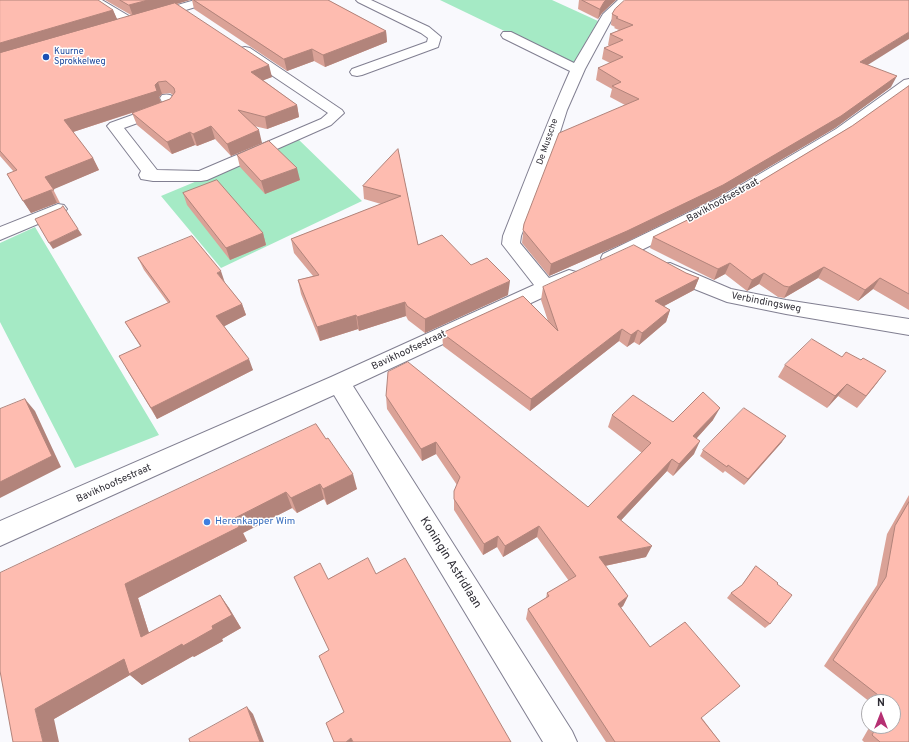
<!DOCTYPE html>
<html>
<head>
<meta charset="utf-8">
<style>
  body { margin:0 }
  #map { position:relative; width:909px; height:742px; overflow:hidden; background:#f9f9fd; font-family:Overpass,sans-serif }
  canvas { display:block }
  .north { position:absolute; left:861px; top:694px; width:40px; height:40px; box-sizing:border-box; background:#fff; border:1px solid #acabae; border-radius:50%; rotate:0deg; font-size:11px; font-weight:700; line-height:16px; text-align:center; color:#2f2d35 }
  .north::after { content:''; display:block; margin:auto; width:14px; height:18px; background:#b63073; clip-path:polygon(50% 0,100% 100%,50% 72%,0 100%) }
</style>
</head>
<body>
<div id="map">
<canvas width="909" height="742"></canvas>
<div class="north">N</div>
</div>
<script>
const context = document.querySelector('canvas').getContext('2d');
context.lineJoin = 'round';
function fill(path, color) {
  context.fillStyle = color;
  context.fill(path, 'evenodd');
}
function stroke(path, color, width, dash) {
  context.strokeStyle = color;
  context.lineWidth = width;
  context.lineCap = dash ? 'butt' : 'round';
  context.setLineDash(dash || []);
  context.stroke(path);
}
function write(font, color, halo, rows, align = 'center') {
  context.font = font + ' Overpass,sans-serif';
  context.lineWidth = 3;
  context.setLineDash([]);
  context.textBaseline = 'middle';
  context.strokeStyle = halo;
  context.fillStyle = color;
  for (const [text, x, y, turn = 0] of rows) {
    context.save();
    context.translate(x, y);
    context.rotate((+turn || 0) * Math.PI / 180);
    context.textAlign = isNaN(turn) ? turn : align;
    if (halo) context.strokeText(text, 0, 0);
    context.fillText(text, 0, 0);
    context.restore();
  }
}
fill(new Path2D(`
  M440,0h112l46,21 -25,43z
  M298,139l64,62 -141,67 -60,-72z
  M35,227l124,208 -84,33 -75,-146v-79z`), '#a5eac5');
const minor = new Path2D(`
  M88,0h14l32,19 2,3 -2,3h-8z
  M195,0h19l-2,2 -59,18 -4,-1 -2,-3 2,-3z
  M356,0h15l58,27 12,10 -3,10 -76,28 -5,1 -5,-1 -2,-3 2,-3 75,-27 1,-4 -7,-5 -63,-31z
  M618,0h13l-19,19 -27,50 -18,41 -12,38 -34,88 -1,7 29,35 20,-8 7,2 3,5 -3,5 -223,104 219,345 5,11h-34l-209,-347 -334,151v-25l331,-144 203,-92 -32,-41 1,-8c22,-55 43,-111 67,-165l-67,-33 -2,-3 2,-3h8l63,31 29,-49z
  M245,47l5,1 92,62 2,3 -13,12 -124,55 -6,1h-48l-12,-2 -2,-4 2,-4 -34,-45 3,-3 53,-19 -3,-6 2,-3c8,-2 12,1 16,8l-5,7 -49,18 33,42 42,1 122,-52 7,-6 -88,-59 -2,-3 2,-3z
  M909,79v11l-63,45 -115,71 -114,56 -7,2 -7,-2 -2,-4 2,-4 116,-56 117,-69 68,-49z
  M58,204l6,1 3,4 -3,4 -64,27v-13z
  M670,263l61,26 55,11 123,19v16l-123,-21 -59,-12 -45,-18 -19,-10 -3,-5 3,-5z`);
stroke(minor, '#817f91', 2);
fill(minor, '#fff');
fill(new Path2D(`
  M0,0l113,10 4,10 14,-5 -26,-15h85l-13,4 95,73 -9,3 34,25 2,12 -32,12 -13,-3 8,17 -31,13 -16,-17 -18,7 -2,-1 -23,9 -35,-29 -5,-12 3,-1 -62,20 20,26 6,12 -46,19 7,14h-3l-26,10 -24,-39 7,-2 -14,-16zM170,93l3,2 -3,4 -9,3 -2,-5 3,-3z
  M192,0h136l58,31 1,11 -62,25 -11,-6 -27,10 -93,-62z
  M579,0h37l-14,13 -4,6 -20,-10z
  M612,14l256,51 23,22 -56,41 -117,69 -94,46 -75,33 -27,-33 2,-19 101,-119 -15,-8 2,-8 -16,-9 2,-12 12,-5 -8,-4 2,-11 6,-2 -2,-1 2,-11 9,-4 -5,-2 1,-1 -4,-2z
  M909,86v224l-36,-21 -15,12 -40,-23 -34,20 -6,-1 -19,-13 -12,7 -22,-17 -11,6 -64,-32 3,-11 83,-41 116,-70z
  M398,149l20,96 53,20 37,30 -83,38 -17,-13 -2,-4 -47,15 -1,-2 -38,12 -19,-47 -3,-14 15,-4 -19,-23 -3,-14 90,-35 -17,-5 -1,-13z
  M237,155l63,25 -35,14 -25,-27z
  M183,193l80,40 3,12 -36,15 -43,-55z
  M138,258l87,25 17,21 4,11 -22,11 29,44 -96,49 -31,-51 14,-22 -15,-24 43,-19 -24,-33z
  M686,273l13,5 -5,12 -30,16 6,4 -4,12 -27,23 -5,-3 -7,5 -8,-6 -89,70 -87,-65 -1,-13 106,-12 -7,-21 2,-13z
  M785,365l92,18 -20,25 -19,-12 -11,12 -49,-31z
  M386,396l202,111 54,-54 -34,-26 4,-12 61,7 40,-2 -17,19 -2,15 -21,22 -6,-5 -46,49 25,37 -41,9 23,30 -5,10 -2,2 81,110 18,24h-114l-80,-123 2,-10 18,-11 1,-5 22,-12 -32,-44 -34,20 -6,-10 -14,8 -29,-45v-19l3,-6 -21,-31 -14,7 -35,-52z
  M316,424l41,65 -30,16 -3,-6 -27,14 -5,-5 -49,25 4,8 -109,57 11,35 71,-38 9,13 12,20 -19,11 1,2 -29,16 -1,-1 -51,29 -12,-10 -76,44 -53,-42z
  M782,442l-38,43 -19,-14 -2,2 -23,-17 3,-6z
  M909,495v247h-45l-2,-2 8,-14h23v-24h-23l-46,-36 53,-81 10,-51z
  M756,566l21,18 -7,40 -5,4 -38,-30 4,-5 10,-7z`), '#daa297');
fill(new Path2D(`
  M148,0h42l-57,16 -4,-11z
  M606,0h10l-14,13 -4,6 2,-10 4,-7z
  M113,10l5,11 -118,35v-13z
  M386,31l1,11 -62,25 -2,-12z
  M909,32v7l-54,34 5,-11z
  M312,49l2,12 -27,10 -3,-12z
  M269,65l3,12 -18,7 -3,-12z
  M897,76l-6,11 -56,41 -117,69 -94,46 -75,33 2,-12z
  M158,82l4,12 -3,3 2,6 -91,30 -6,-13 91,-35z
  M297,105l2,12 -32,12 -2,-12z
  M211,126l4,13 -18,7 -4,-12z
  M259,130l3,13 -31,13 -4,-12z
  M190,132l5,13 -23,9 -5,-12z
  M93,158l6,12 -47,20 -7,-13z
  M297,168l3,12 -35,14 -4,-13z
  M51,190l6,13 -26,10 -8,-12z
  M78,229l4,6 -29,14 -4,-6z
  M263,233l3,12 -36,15 -4,-12z
  M730,263l-5,11 -11,6 4,-11z
  M824,267l-6,11 -34,20 5,-11z
  M221,271l4,12 -8,-10z
  M764,273l-5,11 -12,7 5,-11z
  M699,278l-5,12 -43,23 4,-12z
  M880,278l-7,11 -15,12 7,-11z
  M510,281l-2,14 -83,38v-14z
  M405,302l1,14 -47,15 -2,-14z
  M242,304l4,11 -25,13 -5,-12z
  M670,310l-4,12 -27,23 3,-12z
  M356,315l2,14 -38,12 -3,-14z
  M622,329l-3,12 -89,70 1,-12z
  M638,330l-4,12 -7,5 4,-12z
  M249,359l4,11 -96,49 -6,-11z
  M886,371l-9,12 -20,25 9,-12z
  M847,384l-9,12 -11,12 8,-12z
  M25,399l10,12 26,56 -61,31v-16z
  M720,408l-7,12 -26,29 6,-13z
  M786,436l-4,6 -38,43 4,-6z
  M700,441l-6,13 -21,22 6,-12z
  M436,442v12l-14,7 -1,-12z
  M672,459l-5,12 -54,58 4,-12z
  M353,474l4,15 -30,16 -4,-16z
  M320,484l4,15 -27,14 -6,-15z
  M286,492l6,16 -49,25 4,8 -109,57 16,51 -13,-12 -16,-53 110,-66z
  M539,526l-2,11 -34,20 2,-11z
  M498,536l-1,11 -14,8 1,-11z
  M652,546l-6,11 -51,11 4,-11z
  M220,595l9,13 12,20 -19,11 1,2 -29,16 -1,-1 -51,29 -12,-10 -76,44 5,23h-16l-8,-33 89,-50 88,-33z
  M628,596l-5,10 -10,7 5,-9z
  M247,707l6,7 11,28h-4z
  M351,738l2,4h-7z`), '#b2847b');
const building = new Path2D(`
  M0,0h98l15,10 -113,33z
  M120,0h28l-19,5z
  M194,0h134l58,31 -63,24 -11,-6 -28,10z
  M582,0h24l-2,2 -4,7z
  M625,0h284v32l-49,30 37,14 -56,40 -118,69 -96,46 -76,33 -28,-34 1,-6 35,-91 80,-34 -27,-13 9,-4 -23,-14 25,-11 -19,-9 19,-8 -13,-6 23,-9 -17,-7 2,-1 -6,-3 3,-5z
  M175,3l94,62 -18,7 46,33 -32,12 -27,-7 21,20 -32,14 -16,-18 -18,8 -3,-2 -23,10 -35,-29 38,-14 5,-7 -1,-4 -8,-7 -8,1 -3,3 2,6 -93,29 29,38 -48,19 9,13h-3l-28,11 -16,-27 10,-4 -17,-19v-98z
  M909,86v208l-29,-16 -15,12 -41,-23 -35,20 -5,-1 -20,-13 -12,7 -22,-17 -12,6 -65,-32 83,-41 116,-70z
  M269,141l28,27 -36,13 -24,-26z
  M398,149l20,96 24,-10 29,30 16,-7 23,23 -85,38 -18,-13 -2,-4 -48,15 -1,-2 -39,12 -19,-47 21,-5 -28,-36 110,-43 -38,-10z
  M217,180l46,53 -37,15 -43,-55z
  M63,206l15,23 -29,14 -14,-24 26,-11z
  M192,236l29,35 -4,2 25,31 -26,12 33,43 -98,49 -32,-52 22,-10 -16,-24 45,-20 -32,-44z
  M634,245l52,28 13,5 -44,23 15,9 -28,23 -4,-3 -7,5 -9,-6 -91,70 -89,-66 81,-37 35,35 -15,-44z
  M812,339l30,18 4,-5 15,8 2,-2 23,13 -20,25 -19,-12 -12,12 -50,-31z
  M408,362l180,145 63,-64 -39,-28 21,-20 40,27 30,-30 17,16 -27,28 7,5 -21,23 -7,-5 -55,58 35,29 -53,11 29,39 -10,8 32,43 35,-25 55,64 -39,32 19,24h-105l-87,-133 21,-13 -2,-3 29,-17 -37,-50 -34,20 -7,-10 -14,8 -30,-45v-8l6,-14 -24,-35 -15,7 -35,-53 2,-24z
  M25,399l27,57 -52,26v-73z
  M744,408l42,28 -38,43 -20,-14 -1,2 -24,-17z
  M316,424l10,15 2,-1 25,36 -30,15 -3,-5 -29,14 -5,-6 -51,26 4,9 -114,57 16,53 79,-42 12,20 -20,11 1,3 -30,17 -1,-2 -53,30 -5,-15 -89,50 8,33h-30l-13,-71v-98z
  M909,502v240h-29l-8,-7 5,-9h16v-24h-6l-54,-42 53,-83 9,-51z
  M368,558l8,16 29,-16 106,184h-158l-2,-4 -5,4h-12l-8,-19 18,-11 -25,-56 10,-6 -35,-73 26,-14 8,16z
  M756,566l22,17 -1,1 15,11 -22,29 -39,-31 11,-8z
  M247,707l13,35h-70l-1,-3z`);
fill(building, '#febcb0');
stroke(building, '#b2847b', 1);
for (const [x, y, r, color] of [
  [46,57,4,"#1a4fb4"],
  [207,522,4,"#3f7fe0"]
]) {
  const dot = new Path2D();
  dot.arc(x, y, r, 0, 2 * Math.PI);
  context.fillStyle = color;
  context.fill(dot);
  stroke(dot, '#fff', 1.5);
}
write('9px', '#164399', '#fff', [
  ["Kuurne",54,52],
  ["Sprokkelweg",54,62]
], 'left');
write('9px', '#2f2d35', '#fff', [
  ["De Mussche",548,142,-71]
]);
write('10px', '#2f2d35', '#fff', [
  ["Bavikhoofsestraat",723,201,-29],
  ["Verbindingsweg",766,303,11],
  ["Bavikhoofsestraat",409,351,-25],
  ["Bavikhoofsestraat",114,484,-24]
]);
write('10px', '#366cbe', '#fff', [
  ["Herenkapper Wim",215,522]
], 'left');
write('12px', '#2f2d35', '#fff', [
  ["Koningin Astridlaan",450,563,58]
]);
</script>
</body>
</html>
